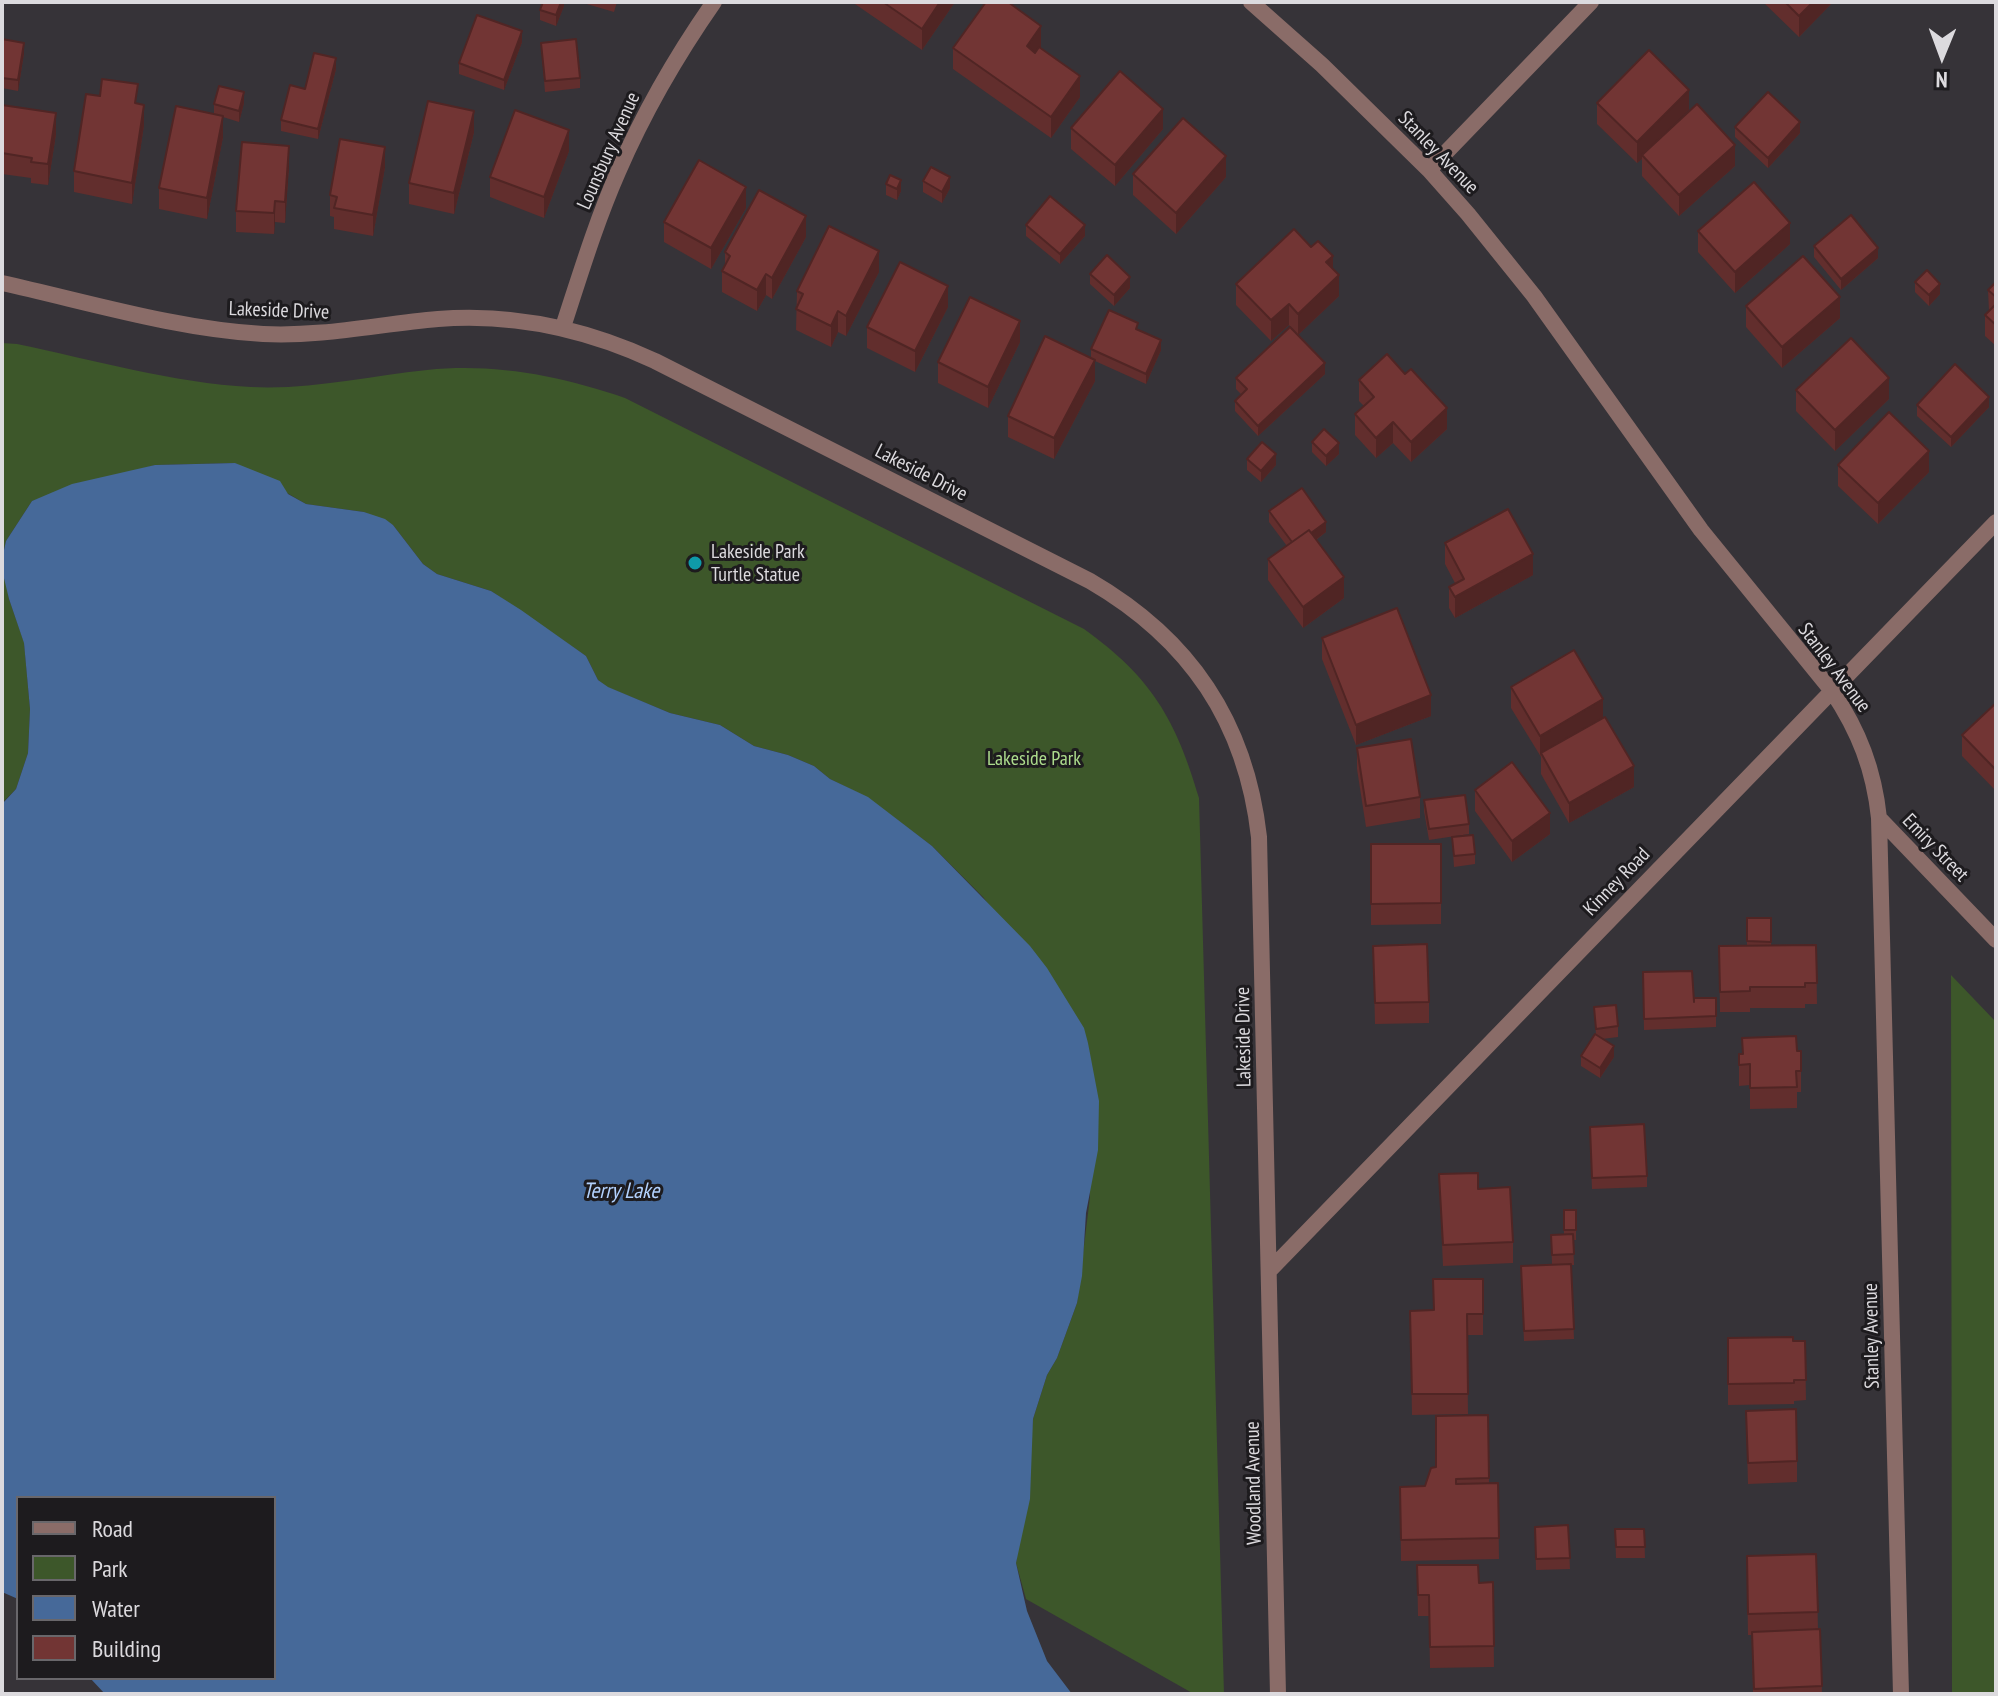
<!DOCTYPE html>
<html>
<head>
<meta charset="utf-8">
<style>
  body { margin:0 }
  #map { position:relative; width:1998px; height:1696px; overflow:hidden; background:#363338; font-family:"PT Sans Narrow",sans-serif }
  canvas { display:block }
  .frame { position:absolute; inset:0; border:4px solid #dcdade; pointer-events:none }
  .legend { position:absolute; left:16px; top:1496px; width:260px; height:184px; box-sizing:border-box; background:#1d1b1e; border:2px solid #69676b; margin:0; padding:10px 14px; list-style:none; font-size:24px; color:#dcdade }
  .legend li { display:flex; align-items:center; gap:16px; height:40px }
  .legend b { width:40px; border:2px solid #69676b }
  .north { position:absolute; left:1902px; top:16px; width:80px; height:80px; -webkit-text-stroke:6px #1d1b1e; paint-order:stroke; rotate:181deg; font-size:22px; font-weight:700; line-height:32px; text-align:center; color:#dcdade }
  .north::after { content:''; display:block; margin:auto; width:28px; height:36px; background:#dcdade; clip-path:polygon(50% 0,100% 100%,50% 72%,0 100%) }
</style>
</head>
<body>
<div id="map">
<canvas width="1998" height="1696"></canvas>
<div class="frame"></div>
<ul class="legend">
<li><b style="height:10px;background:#8a6c68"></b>Road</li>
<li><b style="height:22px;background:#3d572a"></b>Park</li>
<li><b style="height:22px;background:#466999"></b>Water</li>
<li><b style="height:22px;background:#723534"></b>Building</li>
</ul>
<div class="north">N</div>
</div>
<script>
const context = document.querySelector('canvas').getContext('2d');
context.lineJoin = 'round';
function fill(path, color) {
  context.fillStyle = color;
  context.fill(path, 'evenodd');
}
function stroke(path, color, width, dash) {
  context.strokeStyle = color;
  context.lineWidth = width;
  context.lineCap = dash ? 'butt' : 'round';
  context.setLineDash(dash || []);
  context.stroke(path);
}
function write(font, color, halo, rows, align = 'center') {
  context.font = font + ' "PT Sans Narrow",sans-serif';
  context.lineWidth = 6;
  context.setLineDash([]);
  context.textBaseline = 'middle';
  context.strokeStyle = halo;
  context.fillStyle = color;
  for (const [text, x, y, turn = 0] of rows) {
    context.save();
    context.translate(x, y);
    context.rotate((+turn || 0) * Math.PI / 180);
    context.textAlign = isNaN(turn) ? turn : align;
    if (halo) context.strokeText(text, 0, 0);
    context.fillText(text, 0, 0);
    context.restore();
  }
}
fill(new Path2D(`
  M2,343l15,1c77,16 156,39 234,43 60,3 117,-11 176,-17 69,-7 133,6 198,28l459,231c67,48 92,90 115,169l25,896h-30l-168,-95 -10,-36 17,-144 14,-44 10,-17 20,-55 13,-106 -2,-154 -105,-146 -51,-51 -64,-48 -38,-19 -16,-13 -26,-11 -34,-9 -34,-21 -50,-12 -63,-26 -9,-7 -12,-24 -95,-65 -54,-17 -14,-10 -30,-39 -29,-13 -58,-8 -71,-41 -80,2 -123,36 -26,40 -2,9 5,49 15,43 6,67 -2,44 -12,36 -14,14z
  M1951,975l45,47v672h-44z`), '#3d572a');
fill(new Path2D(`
  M235,463l45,18 8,13 18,10 58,8 21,7 8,6 30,39 14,10 54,17 30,19 65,46 12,24 10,7 62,26 50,12 34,21 34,9 26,11 16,13 38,18 64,49 98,100 17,22 37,60 4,15 11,58 -1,49 -12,63 -4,63 -5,27 -20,55 -10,17 -14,44 -3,80 -14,64 11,48 20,50 25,33h-967l-15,-16h184v-180h-256v101l-16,-7v-788l14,-15 12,-36 2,-44 -6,-66 -15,-44 -6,-25 1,-24 2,-9 26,-40 40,-17 83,-19z`), '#466999');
stroke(new Path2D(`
  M1251,2l71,63 107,105 39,44 66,82 167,234 131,161c27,40 42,79 47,127l22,876
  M1429,170l162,-168
  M2,283c86,19 174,46 261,51 60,3 116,-10 175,-15 77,-6 148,10 217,42l435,220c100,58 156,141 169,256l19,857
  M563,327c17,-52 33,-105 55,-155 26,-60 59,-117 96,-170
  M1879,818l117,122
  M1269,1271l727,-749`), '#8a6c68', 16);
fill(new Path2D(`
  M564,2v4l-8,20 -16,-6v-10z
  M580,2h37l-3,10z
  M852,2h103l-33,48z
  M1763,2h70l-34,35z
  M2,39l22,14 -6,38 -16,-3z
  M522,42l-18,48 -45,-16v-11z
  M541,43l39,35v10l-35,4z
  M1041,47l-1,1 40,49 -29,41 -98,-69v-21z
  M336,69l-18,70 -37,-8v-11l24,-31z
  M138,103l6,22 -12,79 -58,-12v-21z
  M244,103l-5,19 -16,-5v20l-16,82 -48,-10v-21l55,-74v-10z
  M1597,103l138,63 -56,50 -37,-40v-17l-5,4 -40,-39z
  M2,105l54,29 -8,51 -17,-2v-5l-29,-4z
  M1735,127l65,6 -32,35 -33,-31z
  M1071,128l92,1 -48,57 -44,-37z
  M474,132l-20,82 -45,-10v-21z
  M569,151l-25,67 -54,-21v-20z
  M289,166l-4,57 -10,-1 -1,12 -38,-2v-21z
  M385,167l-12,69 -39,-7v-12l-4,-1v-21z
  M1133,174l93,3 -50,57 -43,-39z
  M923,181l27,7 -8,15 -19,-11z
  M886,184l15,7 -4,9 -11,-5z
  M746,208l-35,61 -47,-27v-20z
  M1026,225l59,11 -25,28 -34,-28z
  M1698,231l92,13 -55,49 -37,-41z
  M806,237l-34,62 -6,-4 -9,16 -35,-19v-21l3,-5v-14z
  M1814,246l64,12 -37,32 -27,-33z
  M1333,269l6,27 -41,39 -9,-10 -18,16 -35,-36v-21z
  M879,272l-33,64 -8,-4 -7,15 -35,-17 1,-39z
  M1090,274l40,14 -16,18 -24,-22z
  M1915,282l25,12 -11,12 -14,-14z
  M1996,282v64l-11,-10v-21l4,-4 -1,-21z
  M1746,306l94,12 -58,50 -36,-41z
  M948,307l-33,65 -48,-24v-21z
  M1138,330l23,20 -15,34 -51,-23v20l-41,78 -46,-22v-21l83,-57v-10z
  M1020,342l-32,66 -50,-25v-21z
  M1325,374l-67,62 -23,-25v-10l6,-7 -5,-5v-11z
  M1359,380l88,49 -36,33 -18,-19 -17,15 -21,-23v-21l9,-8 -5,-5z
  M1796,390l93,9 -54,52 -39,-40z
  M1917,405l72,2 -38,40 -34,-31z
  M1312,442l27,12 -13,12 -14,-14z
  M1247,459l29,6 -15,17 -14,-12z
  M1838,465l91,7 -51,52 -40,-38z
  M1269,511l57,21 -10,8 28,58 -41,30 -35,-48v-21l19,-13 -18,-24z
  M1445,543l88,32 -78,43 -6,-10v-21l6,-4 -10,-19z
  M1322,638l109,78 -75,29 -34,-86z
  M1511,687l92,31 31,69 -65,36 -28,-49v-17l-30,-49z
  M1996,703v88l-34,-35v-21z
  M1357,748l63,49v21l-54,9 -9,-58z
  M1475,790l75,44 -38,28 -37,-51z
  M1424,800l45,24v10l-40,6 -5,-29z
  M1452,837l23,17v10l-21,3z
  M1371,844h70v80l-70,1z
  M1747,918h24v28l45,-1 1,59h-12v4h-55v4h-30l-1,-66h28z
  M1373,946l56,56v21l-54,1z
  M1643,972l51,26h22v29l-72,3z
  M1594,1007l24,19v11l-16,2 12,18 -14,21 -19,-12v-10l15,-21z
  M1797,1051l4,20v21h-4v16l-47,1v-24l-11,1v-32z
  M1590,1137l57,39v11l-55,2z
  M1439,1174l39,15 35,53v21l-70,3z
  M1564,1210l12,20v10h-3l1,25h-3l3,74 -50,2 -3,-65 31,-11 -1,-30h13z
  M1483,1279v56h-16l1,79 -56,1 -2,-104 23,-1z
  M1728,1338l77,3 1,59 -12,1v3l-66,1z
  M1746,1411l51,50v21l-49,2z
  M1488,1415l1,69 9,-1 1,76 -98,2 -1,-74 25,-1 11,-19z
  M1568,1525l2,44 -34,1 -1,-43z
  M1615,1529h29l1,29h-29z
  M1816,1554l2,75h2l2,65h-69l-1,-59h-4l-1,-58z
  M1417,1565l62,18 14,-1 1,85 -64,1 -1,-52h-11z`), '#622e2d');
fill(new Path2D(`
  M561,2h3v4l-8,20v-11z
  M940,2h15l-33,48v-21z
  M1813,2h20l-34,35v-21z
  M1041,26v21l-14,20v-21z
  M522,31v11l-18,48v-10z
  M24,43v10l-6,38v-11z
  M336,58v11l-18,70v-10z
  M1080,76v21l-29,41v-21z
  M1689,90v20l-47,45v4l-5,4v-21z
  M244,92v11l-5,19v-11z
  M144,105v20l-12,79v-21z
  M1163,109v20l-48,57v-21z
  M474,111v21l-20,82v-21z
  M56,113v21l-8,51v-21z
  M223,116v21l-16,82v-21z
  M1800,122v11l-32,35v-10z
  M569,130v21l-25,67v-21z
  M1735,145v21l-56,50v-21z
  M289,146v20l-4,57v-21z
  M385,147v20l-12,69v-21z
  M1226,156v21l-50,57v-21z
  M950,177v11l-8,15v-11z
  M901,180v11l-4,9v-11z
  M746,187v21l-35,61v-21z
  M275,201v21l-1,12v-21z
  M806,216v21l-34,62v-21z
  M1790,223v21l-55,49v-21z
  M1085,225v11l-25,28v-10z
  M1878,248v10l-37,32v-11z
  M879,251v21l-33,64v-20z
  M1333,256v21l-7,-15z
  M766,274v21l-9,16v-21z
  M1339,275v21l-41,39v-21z
  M1130,277v11l-16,18v-11z
  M1940,284v10l-11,12v-11z
  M948,286v21l-33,65v-21z
  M1840,297v21l-58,50v-21z
  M1289,304v21l-18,16v-21z
  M838,311v21l-7,15v-21z
  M1020,321v21l-32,66v-21z
  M1161,340v10l-15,34v-10z
  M1095,360v21l-41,78v-21z
  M1325,363v11l-67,62v-10z
  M1889,378v21l-54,52v-21z
  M1989,397v10l-38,40v-10z
  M1447,408v21l-36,33v-20z
  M1393,422v21l-17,15v-20z
  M1339,443v11l-13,12v-10z
  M1929,451v21l-51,52v-21z
  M1276,454v11l-15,17v-11z
  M1326,522v10l-32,24v-11z
  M1533,554v21l-78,43v-21z
  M1344,577v21l-41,30v-21z
  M1431,695v21l-75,29v-20z
  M1603,699v21l-62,33 -1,4v-21z
  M1634,766v21l-65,36v-20z
  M1550,813v21l-38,28v-21z
  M1614,1046v11l-14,21v-10z`), '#502524');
const building = new Path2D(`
  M543,2h18l-5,13 -16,-5z
  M883,2h57l-18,27z
  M986,2h22l33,24 -14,20 8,7 4,-6 41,29 -29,41 -98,-69z
  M1785,2h28l-14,14z
  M477,15l45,16 -18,49 -45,-17z
  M2,39l22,4 -6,37 -16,-2z
  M576,39l4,39 -35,3 -4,-38z
  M1649,50l40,40 -52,52 -40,-39z
  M314,53l22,5 -18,71 -37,-9 9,-35 15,4z
  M1120,71l43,38 -48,56 -44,-37z
  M102,79l36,5 -3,19 9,2 -12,78 -58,-12 12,-77 14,2z
  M219,86l25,6 -5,19 -25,-7z
  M1768,92l32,30 -32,36 -33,-31z
  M428,101l46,10 -20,82 -45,-10z
  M1697,104l38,41 -56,50 -37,-40z
  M2,105l54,8 -8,51 -17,-2 1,-4 -30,-5z
  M176,106l47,10 -16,82 -48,-10z
  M515,110l54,20 -25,67 -54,-20z
  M1183,118l43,38 -50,57 -43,-39z
  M340,139l45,8 -12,68 -39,-7 3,-11 -7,-2z
  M242,142l47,4 -4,56 -10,-1 -1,12 -38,-2z
  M699,160l47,27 -35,61 -47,-26z
  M931,167l19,10 -8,15 -19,-11z
  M890,175l11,5 -4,9 -11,-5z
  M1754,182l36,41 -55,49 -37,-41z
  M759,190l47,26 -34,62 -6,-4 -9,16 -35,-19 8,-15 -5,-4z
  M1050,196l35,29 -25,29 -34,-29z
  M1851,215l27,33 -37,31 -27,-33z
  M829,226l50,25 -33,65 -8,-5 -7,15 -35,-17 7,-15 -6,-3z
  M1294,229l17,18 7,-6 15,15 -7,6 13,13 -41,39 -9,-10 -18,16 -35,-36z
  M1107,255l23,22 -16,18 -24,-21z
  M1803,256l37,41 -58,50 -36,-41z
  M900,262l48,24 -33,65 -48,-24z
  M1927,270l13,14 -11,11 -14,-13z
  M1996,282v15l-8,-7z
  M970,297l50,24 -32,66 -50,-25z
  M1996,304v21l-11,-10z
  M1109,310l29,13 -2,6 25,11 -15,34 -55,-25z
  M1290,327l35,36 -67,63 -23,-25 12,-12 -11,-11z
  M1045,336l50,24 -41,78 -46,-22z
  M1851,338l38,40 -54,52 -39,-40z
  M1387,354l18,20 6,-5 36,39 -36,34 -18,-20 -17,16 -21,-24 19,-17 -15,-17z
  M1955,364l34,33 -38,40 -34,-32z
  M1889,412l40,39 -51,52 -40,-38z
  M1324,429l15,14 -13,13 -14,-14z
  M1262,442l14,12 -15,17 -14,-12z
  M1302,488l24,34 -15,11 -2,-3 -17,12 -23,-31z
  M1508,509l25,45 -78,43 -6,-10 15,-8 -19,-36z
  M1309,530l35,47 -41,30 -35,-48z
  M1397,608l34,87 -75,30 -34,-87z
  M1574,650l29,49 -63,37 -29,-49z
  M1996,703v67l-34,-35z
  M1605,717l29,49 -65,37 -28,-50z
  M1411,739l9,58 -54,9 -9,-58z
  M1512,762l38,51 -38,28 -37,-51z
  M1465,795l4,29 -40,5 -5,-29z
  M1473,835l2,19 -21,2 -2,-19z
  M1371,844h70v59l-70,1z
  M1747,918h24v24l-24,-1z
  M1427,944l2,58 -54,1 -2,-57z
  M1816,945l1,38h-12v4h-55v4l-30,1 -1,-46z
  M1692,971l2,31v-4h22v18l-72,3 -1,-47z
  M1616,1005l2,21 -22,3 -2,-22z
  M1595,1034l19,12 -14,22 -19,-12z
  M1796,1036l1,15h4v20h-5l1,16 -47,1v-24l-11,1v-11h4l-1,-16z
  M1644,1124l3,52 -55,2 -2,-51z
  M1478,1173v16l32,-2 3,55 -70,3 -4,-71z
  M1564,1210h12v20h-12z
  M1573,1234l1,20 -22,1 -1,-20z
  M1571,1264l3,65 -50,2 -3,-65z
  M1433,1279h50v35h-16l1,80h-56l-2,-83 24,-1z
  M1793,1337v4h12l1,39h-12v3l-66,1v-46z
  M1796,1409l1,52 -49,2 -2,-52z
  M1488,1415l1,63 -33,1v5l42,-1 1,55 -98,2 -1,-53 25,-1 6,-18 5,-1v-51z
  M1568,1525l2,33 -34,1 -1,-32z
  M1615,1529h29l1,18h-29z
  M1816,1554l2,58 -70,2 -1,-58z
  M1417,1565h61l1,18 14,-1 1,64 -64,1 -1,-52h-11z
  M1820,1629l2,57 -68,3 -2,-57z`);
fill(building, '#723534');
stroke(building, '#502524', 2);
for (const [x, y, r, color] of [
  [695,563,8,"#0f9aa8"]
]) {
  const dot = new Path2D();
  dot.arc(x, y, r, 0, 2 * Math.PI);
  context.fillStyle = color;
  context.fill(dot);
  stroke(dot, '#1d1b1e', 3);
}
write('20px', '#dcdade', '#1d1b1e', [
  ["Lounsbury Avenue",609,151,-66],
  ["Stanley Avenue",1438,153,46],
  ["Lakeside Drive",279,311,2],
  ["Lakeside Drive",921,473,27],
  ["Stanley Avenue",1834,668,53],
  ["Emiry Street",1935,848,46],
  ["Kinney Road",1617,882,-46],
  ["Lakeside Drive",1244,1037,-91],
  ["Stanley Avenue",1872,1336,-91],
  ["Woodland Avenue",1254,1483,-91]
]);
write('20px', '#dcdade', '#1d1b1e', [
  ["Lakeside Park",711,552],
  ["Turtle Statue",711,575]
], 'left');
write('20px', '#acdb8c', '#1d1b1e', [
  ["Lakeside Park",1034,759]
]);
write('italic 22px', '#b2d1fd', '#1d1b1e', [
  ["Terry Lake",621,1192]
]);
</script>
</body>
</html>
